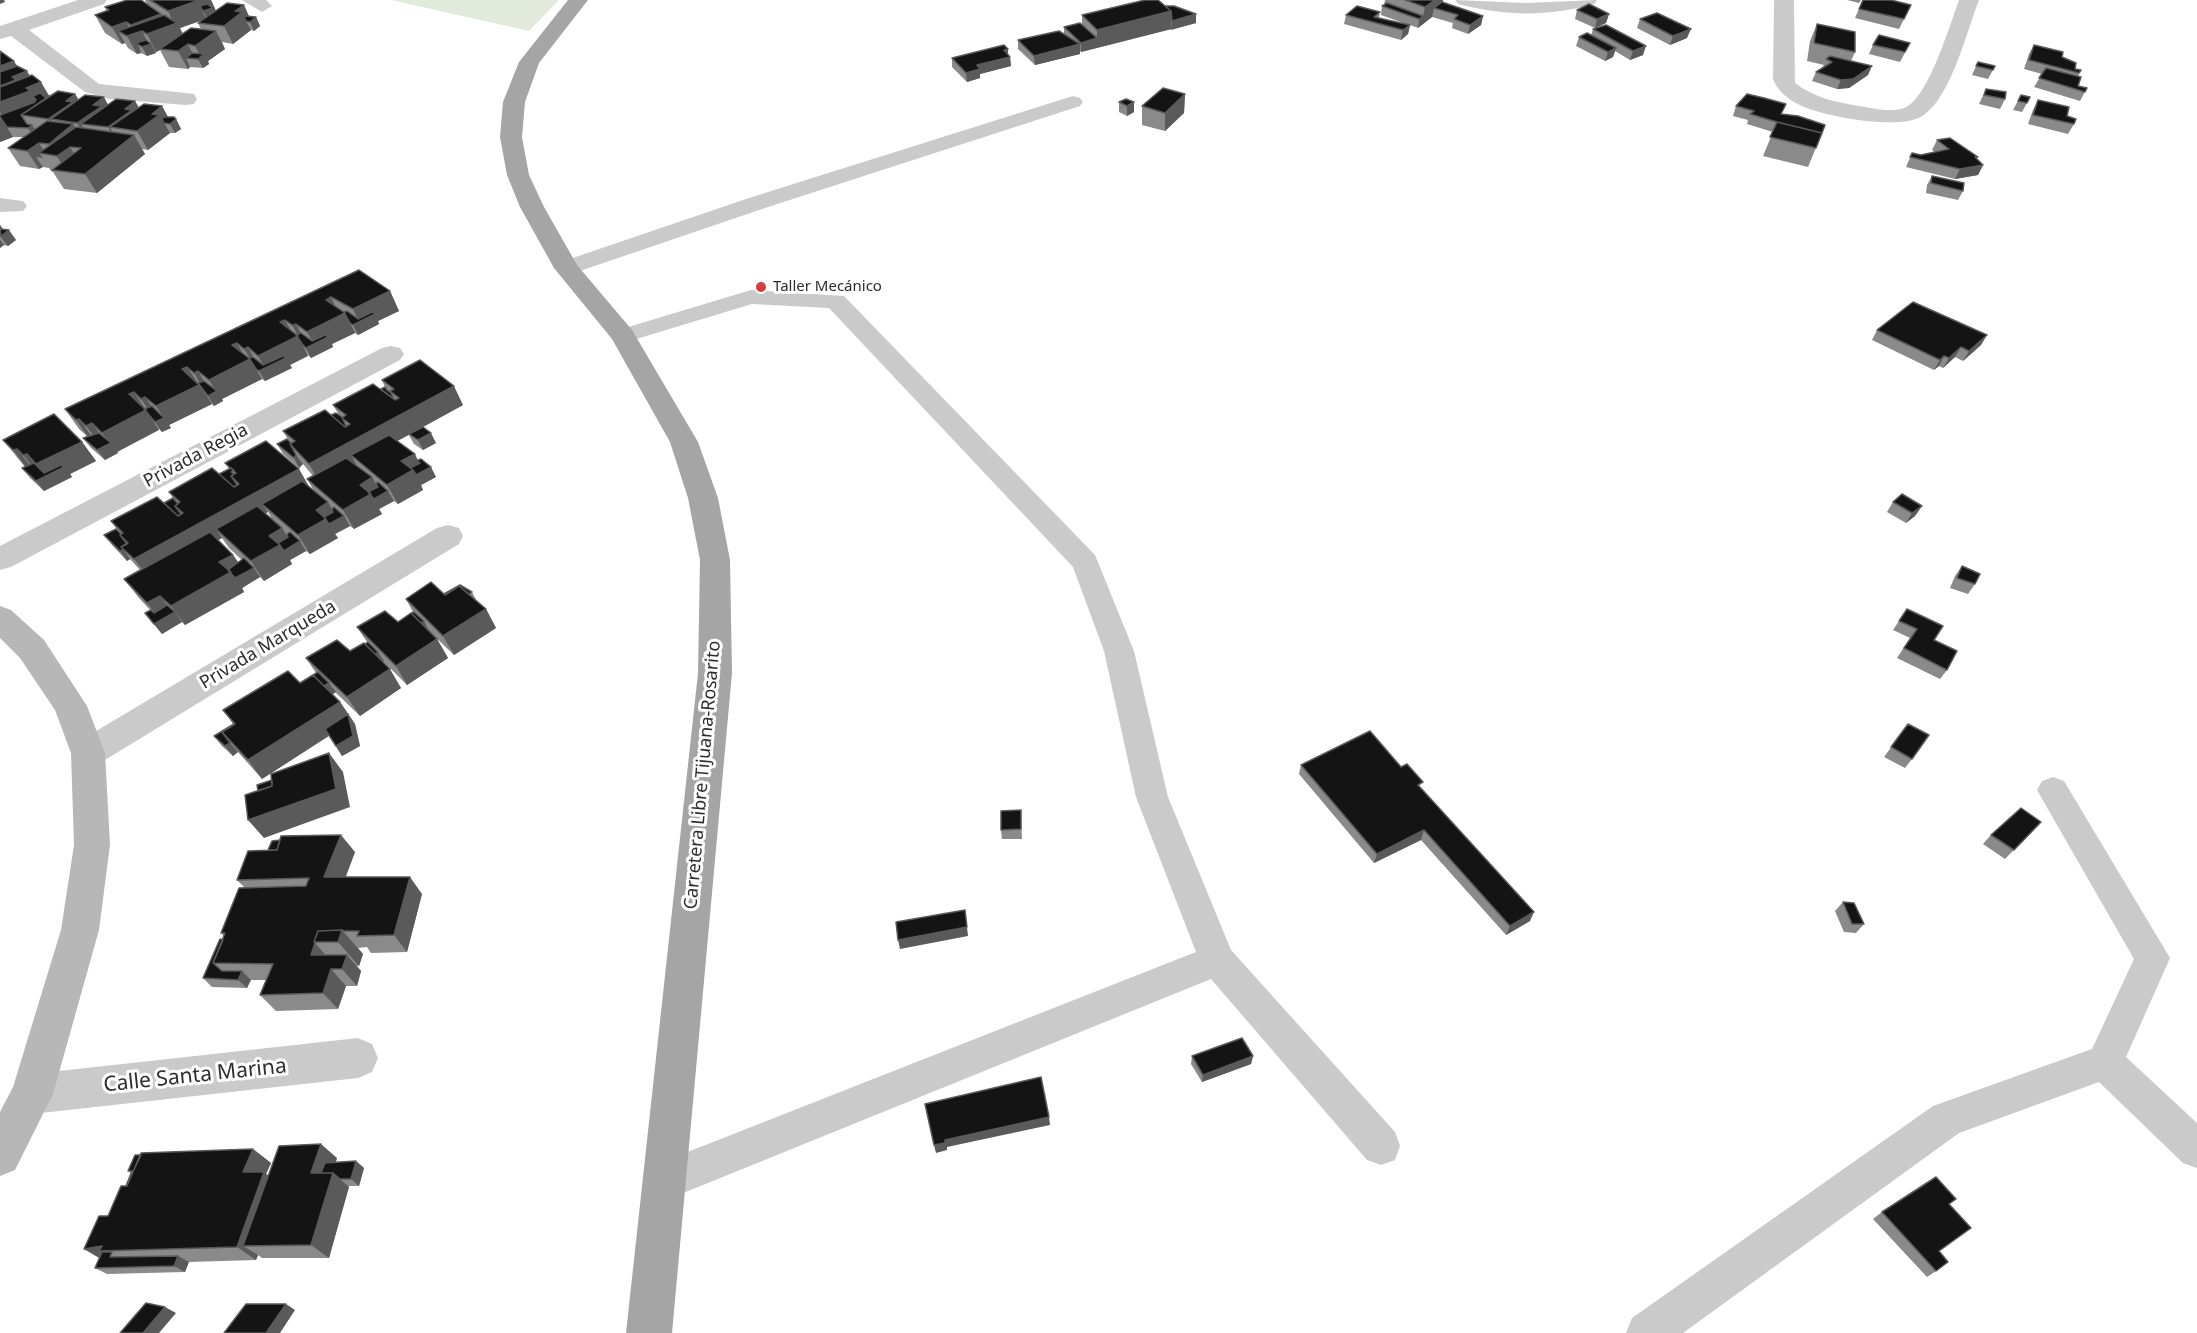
<!DOCTYPE html>
<html>
<head>
<meta charset="utf-8">
<style>
  body { margin:0 }
  canvas { display:block; background:#fff }
</style>
</head>
<body>
<canvas width="2197" height="1333"></canvas>
<script>
const context = document.querySelector('canvas').getContext('2d');
context.lineJoin = 'round';
function fill(path, color) {
  context.fillStyle = color;
  context.fill(path, 'evenodd');
}
function stroke(path, color, width, dash) {
  context.strokeStyle = color;
  context.lineWidth = width;
  context.lineCap = dash ? 'butt' : 'round';
  context.setLineDash(dash || []);
  context.stroke(path);
}
function write(font, color, halo, rows, align = 'center') {
  context.font = font + ' "Noto Sans",sans-serif';
  context.lineWidth = 6;
  context.setLineDash([]);
  context.textBaseline = 'middle';
  context.strokeStyle = halo;
  context.fillStyle = color;
  for (const [text, x, y, turn = 0] of rows) {
    context.save();
    context.translate(x, y);
    context.rotate((+turn || 0) * Math.PI / 180);
    context.textAlign = isNaN(turn) ? turn : align;
    if (halo) context.strokeText(text, 0, 0);
    context.fillText(text, 0, 0);
    context.restore();
  }
}
fill(new Path2D(`
  M391,0h168l-30,31z`), '#e2eadc');
fill(new Path2D(`
  M1073,96l7,2 3,4 -3,4 -315,102 -191,65h-16l-3,-5 3,-5 191,-65z
  M751,290l93,6 251,259 39,96 34,146 63,153 164,182 5,14 -5,14 -14,5 -14,-5 -156,-181 -545,221 -14,-6 -6,-14 6,-14 544,-214 -60,-155 -32,-146 -31,-84 -244,-259 -77,-4 -129,39 -8,-2 -4,-5 4,-5z
  M2053,777l11,4 106,177 -44,99 71,66v45l-14,-5 -84,-81 -140,51 -276,200h-57l6,-15 301,-212 159,-57 42,-90 -97,-169 5,-9z`), '#cacaca');
fill(new Path2D(`
  M78,0h29l-3,4 -75,26 70,54 87,9 8,1 3,5 -3,5 -8,1 -77,-6 -24,-7 -74,-56 -11,3v-13z
  M242,0h24l6,6 -10,6z
  M1455,0l71,3 71,-3 -3,4c-47,13 -89,12 -136,0z
  M1774,0h20l1,83c20,15 40,19 64,23 13,2 32,7 45,2 24,-8 46,-84 55,-108h20c-13,33 -27,94 -55,115 -22,17 -108,1 -130,-13 -10,-6 -17,-13 -21,-23z
  M0,198l23,3 4,5 -4,5 -23,1z
  M391,346l9,2 4,6 -4,6 -389,207 -11,3v-24l382,-198z
  M448,525l11,3 4,8 -4,8 -359,219 -12,4 -12,-4 -5,-10 5,-10 361,-215z
  M358,1038l14,6 6,14 -6,14 -14,6 -326,36 -15,-6 -6,-14 6,-14 15,-6z`), '#cacaca');
fill(new Path2D(`
  M0,606l11,4 33,30 43,66 18,47 5,92 -11,85 -46,164 -38,76 -15,6v-64l13,-25 48,-157 13,-85 -3,-92 -16,-43 -35,-52 -20,-20z`), '#b7b7b7');
fill(new Path2D(`
  M568,0h20l-49,63 -14,39 -3,35 7,38 15,32 33,58 55,65 66,112 20,56 12,62 2,113 -60,660h-46l72,-660 2,-113 -12,-62 -18,-56 -58,-103 -58,-71 -34,-61 -13,-32 -7,-38 3,-35 16,-40z`), '#a5a5a5');
fill(new Path2D(`
  M145,0h66l5,11 28,-6 5,12h7l4,9 -6,5 -3,-1 -18,14 -11,-2 3,7 -17,12 1,3 -6,4 -13,-1 -2,2 -19,-2 -9,-17 -4,2 -1,-1 1,2 -9,3 -6,-3 -4,1 -9,-6 -3,-5 -3,1 -17,-11 -10,-18 12,-4 -2,-4 42,-3zM202,20l-4,3 3,6 -19,4 -2,-5z
  M1385,0h58l-1,2 41,14 -2,9 -13,9 -16,-6 1,-5 -21,-6 -14,11 -8,-3 -2,9 -7,6 -57,-16 2,-9 34,-3 -1,6 30,7 -28,-10 1,-9 2,-1z
  M1847,0h14l-2,3z
  M1863,0l48,5 -12,24 -44,-11z
  M1165,6l31,8v9l-115,29 -1,-1v3l-45,11 -17,-16v-9l46,-6v-7l18,-3v-9z
  M1577,10l32,4 -3,9 -11,5 48,27 -13,5 -15,-9 -2,6 -8,4 -29,-15 3,-9 12,-1 2,-7 2,-1 -20,-9z
  M1640,19l47,19 -17,7 -33,-17z
  M1817,24l38,28 -4,9 17,14 -19,13 -12,1 -25,-8 4,-9 6,-4 2,-3 -17,-4 3,-20z
  M1910,43l-10,19 -31,-8 4,-9z
  M2034,45l28,12 13,12 6,1 -3,6v10l9,2 -7,13 -46,-14 8,-13 -18,-5 5,-15z
  M1008,49v5l2,3 1,9 -31,8v4l-13,4 -15,-15v-9z
  M0,51l30,25 20,20 25,-2 4,6 29,5 27,-4 3,6 24,-1 6,11 8,2 5,10 -6,4h-5l-22,17 -6,-1 3,5 -48,39 -33,-4 -11,-17 -2,-1 -2,-3 -6,-1 -4,2 -19,-3 -12,-18 16,-11h-11l-13,5z
  M1978,62l17,4 -7,13 -16,-4z
  M1986,89l19,10 -5,10 -21,-5z
  M1185,94l-1,19 -19,18 -23,-6v-19z
  M2021,95l9,2 -8,15 -9,-2z
  M1126,99l8,13 -7,4 -8,-4v-10z
  M2038,100l29,16 7,8 -6,10 -40,-10 5,-14z
  M1736,106l46,8 40,19 -14,34 -45,-11 10,-24 -26,-8 1,-4 -15,-4z
  M1937,140l41,17 -2,2 7,6 -5,10 -23,4 -49,-12 6,-14 9,2 14,-3 -3,-2z
  M1932,176l31,15 -5,9 -32,-7 1,-8z
  M0,225l3,4 13,11 -8,6 -5,-1 -3,3z
  M359,270l31,21 9,20 -21,10 1,3 -21,11 -3,-2 -23,11 1,3 -22,11 -3,-3 -18,10 2,3 -27,13 -3,-2 -40,20 1,2 -9,5 -2,-2 -43,21 2,3 -9,4 -3,-3 -42,23 1,1 -13,7 -14,-12 -8,-10 4,-2 -8,-7 -14,-20z
  M1877,330l104,15 -18,16 -8,-4 -12,11 -4,-2 -5,4 -62,-30z
  M382,380l81,25 -40,22 13,16 -13,7 -9,-6 -5,-9 -12,6 39,36 -15,8 2,5 -25,14 -4,-3 -15,8 3,5 -28,15 -4,-3 -15,8 3,4 -28,16 -4,-3 -16,9 2,4 -28,17 -4,-4 -18,11 2,4 -59,33 -3,-3 -20,12 -17,-21 5,-3 -11,-12 -15,-19 16,-9 -10,-11 -3,2 -15,-16 -8,-10 14,-4 -7,-10 53,-18 9,-5 -4,-6 50,-18 10,-5 -4,-6 85,25 4,3 -7,-12 6,-3 -10,-12 -4,4 -16,-14 -6,-10 12,-3 -6,-10 48,-16h8l-6,-10 48,-16 4,-2zM268,512l4,7 -7,-6zM222,538l7,10 13,12 -4,2 -5,-7 -15,-15z
  M3,440l79,2 14,19 -26,13 2,3 -28,14 -14,-13 -8,-10 3,-1z
  M1893,502l29,4 -7,10 -9,7 -19,-11z
  M1962,566l13,18 -7,10 -18,-6 5,-12z
  M472,592l4,8 10,9 10,19 -42,27 -25,-24 8,8 11,19 -41,27 -23,-23h-1l18,26 -41,28 -25,-24 -3,2 8,8 15,22 5,22 -18,10 -13,-20 -67,43 -24,-27 -5,4 -11,-10 -8,-10 19,-12 -10,-14 77,-27 16,-10 -10,-15 44,-7 17,-9 -10,-15 41,-5 15,-10 -7,-13 38,-5z
  M1907,609l27,31 13,30 -7,9 -43,-21 13,-20 -17,-8z
  M1908,724l4,35 -7,9 -21,-11z
  M1301,765l100,2 20,21 109,133 -24,14 -85,-95 -47,23 -75,-89z
  M1021,819l1,20h-20l-1,-9z
  M2041,822l-36,37 -22,-15 8,-9z
  M355,852l-10,25 77,17 -15,58 -36,1 -4,-6 -9,1 5,6 -4,12h-2l4,5 -4,15h-11l-8,23 -62,2 -16,-16 6,-15h-16l-3,8 -35,-1 -9,-9 21,-42 -3,-3 24,-45 -8,-8z
  M1843,902l21,22 -8,9 -12,-1 -9,-21z
  M1192,1056h61l-2,8 -49,18 -11,-18z
  M253,1149l18,14 -5,11 2,1 69,-17 -1,4 20,-1 8,7 -5,18h-10l-20,72h-67l-4,-3 -2,5 -68,2 -3,10 -78,2 -12,-6 4,-10 -15,-9 24,-33 18,-30 5,-13 -3,-2z
  M1949,1204l-10,47 -3,20 -9,6 -54,-58 9,-7z`), '#8a8a8a');
fill(new Path2D(`
  M0,0h4l1,2 -5,2z
  M195,0h16l5,11 -8,9 -5,-9 -1,-1 4,9 -26,9 6,13 -26,8v1l-4,2 -9,-18 -5,-3 7,14 2,-1 5,9 -9,3 -5,-9 -4,-3 3,9 -4,1 -10,-18 -9,-5 7,12 -3,1 -10,-17 14,-5 7,12 3,-1 -5,-8 30,-11 7,12 6,-2 -6,-13z
  M1435,0h8l-2,10 -7,-2 -2,9 -14,11 1,-9 4,-3 2,-9z
  M244,5l7,16 5,-4 4,9 -6,5 -4,-9 -4,-1 5,9 -18,14 -9,-18 11,-15z
  M1171,11v18l-90,23v-9l16,-5v-8z
  M1196,14v9l-25,7 1,-9z
  M1609,14l-3,9 -11,5 2,-9z
  M1483,16l-2,9 -13,9 2,-9z
  M1410,25l-2,9 -7,6 2,-10z
  M1691,29l-4,9 -17,7 3,-9z
  M216,31l9,18 -17,12 1,3 -6,4 -5,-9 3,-2 -6,-11z
  M188,44l7,15 -9,-1 4,9 -2,2 -10,-18z
  M1080,44v10l-45,11 -1,-9z
  M1646,46l-3,9 -13,5 3,-9z
  M1616,48l-3,9 -8,4 3,-9z
  M1008,49v8h2l1,9 -31,8v4l-13,4 -1,-9 11,-8 27,-15z
  M14,61l7,12 6,-2 8,14 6,-3 11,19 -17,1 -3,-1 6,9 -17,5 -14,8 -7,-11v-46z
  M1872,66l-4,9 -19,13 -12,1 4,-9z
  M75,94l9,15 9,-4 11,-8 9,17 12,-5 10,-8 9,15 8,-2 10,-8 9,17 5,-4 5,10 -6,4 -5,-9 -6,-1 6,10 -22,17 -11,-19 -27,-4 10,18 -1,1 -11,-19 -27,-3 10,16 -2,1 -12,-18 -26,-4 9,15 13,-10 11,19 -14,4 10,15 -13,10 -18,-28 9,-8 -10,-17 18,-18z
  M1185,94l-1,19 -19,18v-18z
  M1134,102v10l-7,4v-10z
  M1,118l12,19 -13,5v-23z
  M32,125l6,9 -4,3 -6,-9z
  M134,135l11,19 -48,39 -12,-19z
  M39,143l7,11 -7,-1 4,5 -7,-1 7,10 -4,2 -12,-18z
  M1983,165l-5,10 -23,4 5,-10z
  M0,225l5,8 4,-3 7,10 -8,6 -8,-10z
  M0,240l4,5 -4,3z
  M390,291l9,20 -21,10 1,3 -21,11 -5,-10 6,-3 -6,-13z
  M331,297l9,19 5,-3 10,20 -23,11 1,3 -22,11 -5,-10 8,-4 -7,-12 19,-32z
  M285,320l10,18 3,-2 10,20 -18,9 2,3 -27,13 -6,-10 6,-3 -7,-12 22,-34z
  M296,324l10,19 -3,2 -11,-20z
  M1987,335l-6,10 -18,16 6,-10z
  M237,343l10,18 3,-2 12,20 -40,20 1,2 -9,5 -6,-10 8,-4 -7,-12 23,-35z
  M248,347l11,20 -3,1 -12,-19z
  M1961,347l-6,10 -12,11 6,-10z
  M1944,356l-5,10 -5,4 6,-10z
  M187,367l25,37 -43,21 2,3 -9,4 -7,-10 9,-4 -8,-12 26,-37z
  M198,371l12,20 -4,2 -12,-20z
  M454,386l9,19 -104,57 -8,-7 5,9 -36,19 -11,-19z
  M134,392l25,38 -42,22 1,1 -13,7 -8,-10 13,-6 -8,-11 27,-39z
  M145,397l14,19 -5,2 -13,-19z
  M79,419l14,19 -3,2 -14,-20z
  M92,423l14,20 -5,2 -15,-19z
  M431,433l5,10 -13,7 -5,-10z
  M82,442l14,19 -26,13 2,3 -28,14 -8,-10 10,-5 -10,-12z
  M17,449l15,19 -4,2 -15,-20z
  M27,454l15,19 -3,2 -16,-20z
  M415,454l8,17 8,-4 5,10 -15,8 2,5 -25,14 -11,-19 14,-24z
  M296,455l7,9 -4,4 -5,-10z
  M299,469l11,19 -48,16 6,8 -44,24 -8,-7 6,9 -73,40 -15,-19z
  M372,477l10,17 6,-3 6,10 -15,8 3,5 -28,15 -11,-19 17,-25z
  M328,502l10,17 6,-3 6,10 -15,8 3,4 -28,16 -12,-19 18,-25z
  M1922,506l-7,10 -9,7 6,-10z
  M282,528l11,17 7,-4 6,10 -16,9 2,4 -28,17 -13,-20 18,-25z
  M123,549l7,10 -3,2 -7,-10z
  M233,555l12,17 9,-4 6,9 -18,11 2,4 -59,33 -14,-19 48,-44z
  M160,596l13,17 2,-1 7,10 -20,12 -8,-10 6,-4 -13,-17z
  M486,609l10,19 -42,27 -11,-19z
  M424,621l5,10h-26z
  M437,639l11,19 -41,27 -11,-19z
  M378,652l6,9 -5,4 -6,-10z
  M390,669l11,19 -41,28 -13,-19z
  M329,683l7,9 -7,5 -7,-10z
  M340,702l15,22 5,22 -18,10 -6,-10 14,-24 -88,57 -14,-19z
  M230,743l8,9 -5,4 -8,-10z
  M329,753l14,19 7,35 -86,31 -16,-18z
  M1424,830l-3,10 -47,23 3,-9z
  M341,835l14,17 -16,43 -15,-18z
  M410,877l12,17 -15,58 -13,-17z
  M1534,912l-4,9 -24,14 4,-9z
  M967,927l1,9 -68,13 -2,-9z
  M342,930l21,24 -4,12 -21,-24z
  M315,943l15,17 -19,-5z
  M347,955l14,16 -4,15 -15,-17z
  M331,969l15,17 -8,23 -15,-16z
  M242,971l9,9 -4,8 -9,-8z
  M1253,1056l-2,8 -49,18 1,-7z
  M1049,1117l1,8 -103,22v3l-11,3 -2,-8 11,-5z
  M321,1144l16,14 -7,22 -19,-7z
  M253,1149l18,14 -5,11 16,12 -39,60 15,9 -2,5 -19,-13 6,-75z
  M356,1161l8,7 -5,18 -8,-7z
  M333,1173l16,14 -20,71 -18,-13z
  M102,1246l-3,5 16,9 -8,2 -23,-13z
  M178,1256l11,6 -4,10 -11,-6z
  M286,1304l9,6 -15,23h-14z
  M165,1307l11,6 -17,20h-16z`), '#5a5a5a');
const building = new Path2D(`
  M127,0h14l20,14 -30,11 -5,-3 -14,5 -17,-12 14,-5 -4,-3z
  M150,0h46l1,1 -29,10z
  M1145,0h13l13,11 -74,19 -15,-15z
  M1405,0h30l-10,7z
  M1863,0h28l20,5 -7,14 -45,-10z
  M1442,2l41,14 -13,9 -16,-6 4,-4 -24,-7z
  M227,3l17,2 -9,6 7,1 -18,14 -26,-3z
  M1387,3l36,13 -4,3 -37,-13z
  M207,4l6,4 -10,3 -3,-5z
  M1589,4l20,10 -12,5 -20,-9z
  M1165,6h9l22,8 -24,7 -1,-10z
  M1357,6l23,6 -6,5 36,8 -7,5 -57,-15z
  M1657,13l34,16 -18,7 -33,-17z
  M164,15l13,8 -30,11 -5,-3 -15,5 -9,-5z
  M244,16h1l11,1 -6,5 -4,-1z
  M1080,23l17,15 -16,5 -17,-16z
  M1817,24l38,8v20l-41,-9z
  M1606,25l40,21 -13,5 -40,-22z
  M191,28l25,3 -21,15 -7,-2 -10,7 -18,-2z
  M1059,31l21,13 -46,12 -16,-16z
  M1587,33l29,15 -8,4 -29,-15z
  M1879,35l31,8 -5,9 -32,-7z
  M146,40l5,4 -9,3 -6,-4z
  M1004,45l4,4 -4,1 6,7 -33,8 3,4 -14,4 -14,-15z
  M2034,45l29,7 -1,5 14,6 -1,6 6,1 -2,3 -50,-13z
  M0,51l14,10 -14,5z
  M192,53l12,1 -6,5 -12,-1z
  M1830,56l42,10 -19,13 -12,1 -25,-8 16,-10 -6,-3z
  M1978,62l17,4 -2,4 -17,-4z
  M17,66l10,5 -15,6 4,3 -16,6v-14z
  M2046,68l35,9 -3,9 9,2 -2,4 -46,-14z
  M32,75l9,7 -15,6 4,3 -30,11v-15z
  M1163,88l22,6 -20,19 -23,-7z
  M1986,89l20,3 -1,7 -21,-4z
  M58,91l17,3 -9,7 7,1 -25,17 -27,-4z
  M40,93l6,5 3,-2 -28,19 6,9 5,1 -4,3 -21,-1 -7,-10v-2l35,-13 -3,-1 4,-1 -3,-4z
  M1747,94l17,4 22,6 -5,10 17,2 27,9 -3,8 -45,-11 -27,-8 4,-3 -18,-5z
  M85,95l19,2 -11,8 9,1 -25,17 -26,-4z
  M2021,95l9,2 -3,6 -9,-2z
  M116,99l19,2 -10,8 7,1 -24,17 -27,-3z
  M1126,99l8,3 -7,4 -8,-4z
  M2038,100l31,7 -2,9 9,3 -2,5 -41,-9z
  M144,104l18,2 -10,8 7,1 -22,16 -27,-4z
  M164,117h10l2,2 -6,5 -6,-1 -2,-4z
  M47,121l26,3 -24,20 -10,-1 -12,8 -19,-3z
  M1777,122l45,11 -6,15 -46,-11z
  M76,127l58,8 -49,39 -33,-4 29,-22 -11,-1 -13,9 -18,-3z
  M1950,138l28,19h-3l8,8 -23,4 -50,-12 2,-4 9,2 28,-6 -12,-9z
  M1932,176l32,7 -1,8 -32,-8z
  M0,229l9,1 -8,6z
  M359,270l31,21 -37,18 -22,-12 -5,3 19,13 -38,19 -11,-8 -4,1 -7,-5 -5,2 18,14 -40,20 -10,-9 -4,2 -7,-6 -5,2 18,14 -41,21 -11,-9 -4,2 -7,-6 -5,2 17,16 -43,21 -11,-9 -4,2 -7,-7 -5,2 17,16 -44,23 -10,-10 -6,3 -7,-7 -3,1 -11,-11z
  M1913,302l74,33 -18,16 -8,-4 -12,11 -5,-2 -4,4 -63,-30z
  M347,311l11,8 14,-7 3,2 -22,11 -3,-2 -6,-11z
  M301,333l11,8 13,-6 3,2 -22,11 -3,-3 -7,-10z
  M283,356l3,2 -27,13 -3,-2 -7,-11 4,-1 10,8z
  M420,360l34,26 -145,78 -19,-20 5,-3 -12,-10 42,-21 20,17 5,-3 -8,-6 4,-3 -13,-10 40,-21 22,16 4,-2 -9,-7 4,-2 -12,-9z
  M204,381l13,10 -9,5 -10,-13z
  M385,387l2,3 4,3 3,6 -13,-10z
  M152,406l12,12 -9,4 -11,-13z
  M336,413l6,4 4,9 -1,1 -14,-12z
  M54,414l28,28 -46,22 -9,-10 -4,1 -6,-6 -4,1 -10,-10z
  M423,427l8,6 -13,7 -9,-6z
  M99,433l12,10 -14,7 -14,-12z
  M389,435l26,19 -14,7 12,9 -26,15 -36,-30z
  M287,439l4,4 -1,1 6,11 -2,3 -17,-14z
  M266,441l33,28 -165,90 -13,-12 7,-4 -8,-8 3,-2 -12,-12 46,-24 21,19 5,-3 -8,-7 5,-4 -11,-10 43,-24 22,19 5,-3 -8,-8 5,-3 -11,-10z
  M346,458l26,19 -12,8 11,9 -28,16 -36,-31z
  M421,459l10,8 -15,8 -3,-5 -3,-2 10,-5 -4,-2z
  M34,463l10,10 17,-8 3,2 -28,14 -14,-13z
  M231,468l3,2 -3,2 3,2 -3,2 6,9 -3,2 -15,-13z
  M302,481l26,21 -12,8 10,9 -28,16 -36,-31z
  M378,482l10,9 -14,8 -6,-7 10,-5 -2,-3z
  M1902,494l20,12 -10,7 -19,-11z
  M173,498l5,6 -3,2 6,8 -3,2 -14,-13z
  M257,506l25,22 -13,8 11,9 -29,16 -35,-32z
  M334,507l10,9 -15,8 -5,-7 9,-5 -1,-3z
  M116,529l5,5 -1,1 7,9 -6,3 2,2 -3,2 -16,-16z
  M210,532l23,23 -14,7 12,10 -60,34 -11,-10 -13,7 -23,-24z
  M290,532l10,9 -16,10 -6,-8 10,-6 -1,-3z
  M244,558l10,10 -19,10 -7,-8z
  M1962,566l18,8 -5,10 -18,-6z
  M431,582l14,13 14,-9 27,23 -43,27 -37,-37z
  M460,585l12,7 -3,2 -10,-8 -14,9 -1,-1z
  M167,605l8,7 -21,12 -9,-11 6,-3 3,3z
  M1907,609l36,17 -9,14 23,11 -10,19 -43,-22 13,-19 -18,-8z
  M385,611l13,11 13,-9 26,26 -41,27 -39,-39z
  M414,612l10,9 -3,2 -10,-10z
  M337,640l13,11 14,-8 26,26 -43,28 -41,-39z
  M368,642l10,10 -3,2 -10,-10z
  M288,671l12,12 13,-8 27,27 -92,58 -26,-28 13,-8 -12,-14z
  M318,672l11,11 -5,3 -11,-11z
  M348,714l5,22 -17,10 -11,-17z
  M234,724h1l-13,8 8,11 -5,3 -11,-10z
  M1908,724l21,11 -17,24 -21,-12z
  M1370,731l31,36 6,-3 16,18 -5,3 116,127 -24,14 -86,-96 -47,24 -76,-89z
  M329,753l7,36 -88,31 -3,-25 27,-9 -1,-12z
  M272,780v6l-14,5 -1,-6z
  M2021,808l20,14 -27,28 -23,-15z
  M1021,810v19l-20,1v-19z
  M341,835l-17,42h86l-16,58 -37,1 2,-5h-15l-2,-1 -24,1 -4,11 1,1 -4,12h36l-5,14h-11l-8,24 -63,2 13,-31 -60,-1 12,-30h-4l18,-45 67,-2 3,-8 -72,2 11,-29 29,-1 4,-14z
  M280,840l-3,10h-9l4,-9z
  M1843,902l11,1 10,21h-12z
  M965,910l2,17 -69,13 -2,-18z
  M342,930l-4,12h-24l4,-11z
  M220,939l3,1 -10,23 9,8h20l-4,9 -35,-2z
  M1242,1038l11,18 -50,19 -11,-19z
  M1041,1077l8,40 -104,23v3l-11,2 -9,-41z
  M321,1144l-10,29h22l-22,72 -68,1 36,-100z
  M253,1149l-10,23h21l-27,75 -138,4 3,-5 -18,3 15,-33h9l13,-30h6l14,-33z
  M135,1155h6l-15,31 6,-15h-4z
  M356,1161l-5,18h-11l-7,-6h-12l4,-10z
  M1936,1177l20,22 -7,5 22,24 -32,23 9,11 -12,9 -54,-59z
  M102,1252h10l-2,5 68,-1 -4,10 -79,2z
  M146,1303l19,4 -22,26h-23z
  M246,1304h40l-20,29h-42z`);
fill(building, '#141414');
stroke(building, '#5a5a5a', 1.5);
for (const [x, y, r, color] of [
  [761,287,6,"#d83c3e"]
]) {
  const dot = new Path2D();
  dot.arc(x, y, r, 0, 2 * Math.PI);
  context.fillStyle = color;
  context.fill(dot);
  stroke(dot, '#fff', 2);
}
write('15px', '#2d2d2d', '#fff', [
  ["Taller Mecánico",773,287]
], 'left');
write('18px', '#2d2d2d', '#fff', [
  ["Privada Regia",196,456,-28],
  ["Privada Marqueda",268,645,-31],
  ["Carretera Libre Tijuana-Rosarito",703,775,-85]
]);
write('21px', '#2d2d2d', '#fff', [
  ["Calle Santa Marina",195,1076,-6]
]);
</script>
</body>
</html>
